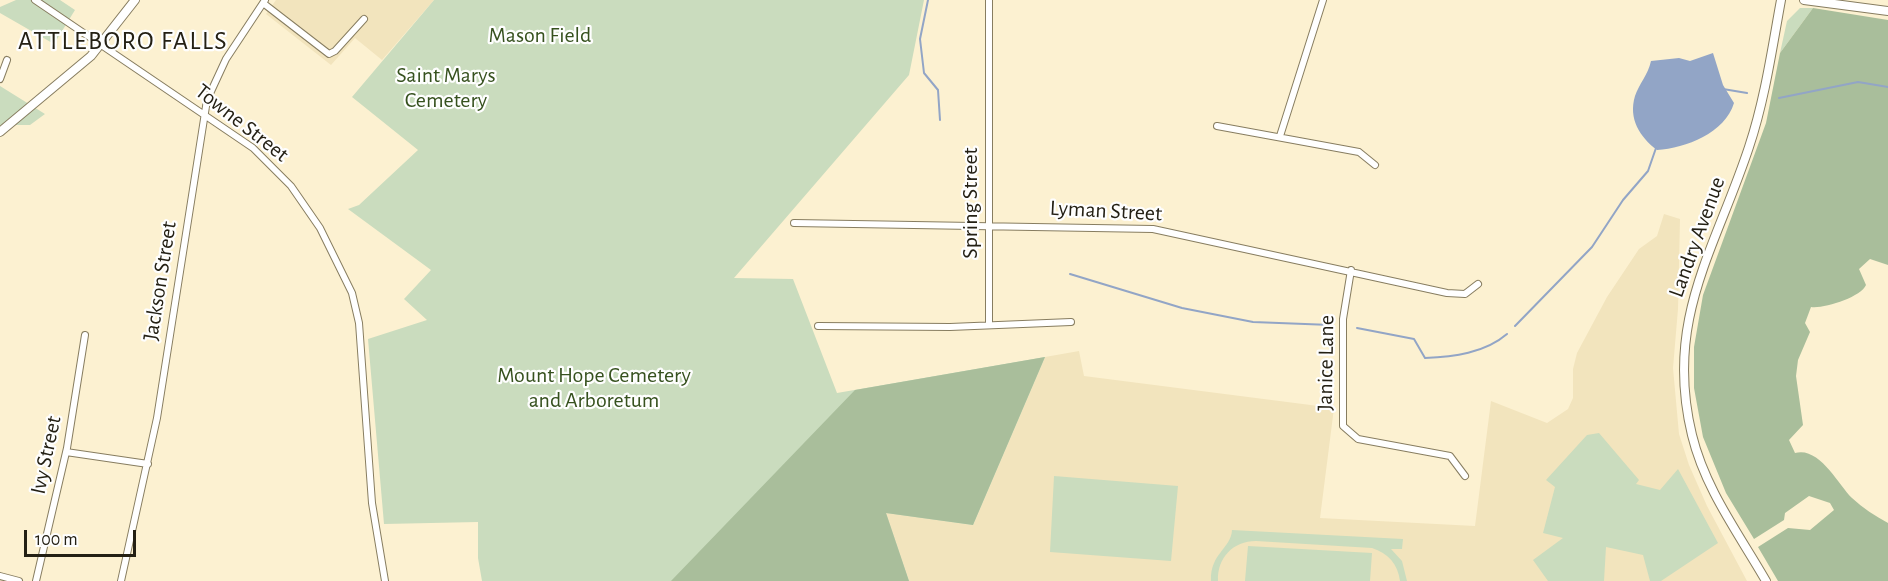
<!DOCTYPE html>
<html>
<head>
<meta charset="utf-8">
<style>
  body { margin:0 }
  #map { position:relative; width:1888px; height:581px; overflow:hidden; background:#fcf1d1; font-family:"Alegreya Sans",sans-serif }
  canvas { display:block }
  .scale { position:absolute; left:24px; top:530px; width:112px; height:27px; box-sizing:border-box; border:3px solid #242014; border-top:0; padding-left:8px; font-size:18px; line-height:21px; white-space:nowrap; color:#242014; -webkit-text-stroke:4px #fefefe; paint-order:stroke }
</style>
</head>
<body>
<div id="map">
<canvas width="1888" height="581"></canvas>
<div class="scale">100 m</div>
</div>
<script>
const context = document.querySelector('canvas').getContext('2d');
context.lineJoin = 'round';
function fill(path, color) {
  context.fillStyle = color;
  context.fill(path, 'evenodd');
}
function stroke(path, color, width, dash) {
  context.strokeStyle = color;
  context.lineWidth = width;
  context.lineCap = dash ? 'butt' : 'round';
  context.setLineDash(dash || []);
  context.stroke(path);
}
function write(font, color, halo, rows, align = 'center') {
  context.font = font + ' "Alegreya Sans",sans-serif';
  context.lineWidth = 4.5;
  context.setLineDash([]);
  context.textBaseline = 'middle';
  context.strokeStyle = halo;
  context.fillStyle = color;
  for (const [text, x, y, turn = 0] of rows) {
    context.save();
    context.translate(x, y);
    context.rotate((+turn || 0) * Math.PI / 180);
    context.textAlign = isNaN(turn) ? turn : align;
    if (halo) context.strokeText(text, 0, 0);
    context.fillText(text, 0, 0);
    context.restore();
  }
}
fill(new Path2D(`
  M276,0h158l-52,60 -27,-22 -24,27 -65,-51z
  M1664,214l16,5 -2,90 -5,59 6,66 10,31 18,41 40,75h-838l-24,-69 88,13 72,-168 34,-6 5,25 250,32 -14,110 155,8 16,-125 56,22 21,-14 5,-11v-29l4,-16 30,-56 32,-48 18,-13z`), '#f2e4bd');
fill(new Path2D(`
  M16,0h44l15,10 -21,34 -54,-31v-6z
  M434,0h490l-15,75 -175,203 59,1 44,114 208,-36 -72,168 -87,-12 23,68h-427l-4,-23v-36l-94,2 -16,-185 59,-19 -23,-21 27,-29 -83,-61 11,-4 59,-55 -66,-53z
  M1800,8h13l-33,45 7,-32z
  M0,86l45,28 -15,11h-30z
  M1599,433l40,47 -3,4 24,6 18,-21 40,74 -57,38h-11l-7,-26 -37,-8 -2,34h-56l-15,-21 30,-22 -20,-5 12,-46 -9,-7 41,-45z
  M1054,476l124,10 -7,75 -121,-9z
  M1232,530l171,9 -1,10h-11l11,12 5,20h-7c-2,-17 -12,-28 -28,-33l-116,-7c-23,0 -39,17 -38,40h-7c-1,-28 20,-32 21,-51z
  M1248,546l124,7 -2,28h-125z`), '#cadcbe');
fill(new Path2D(`
  M1813,8l75,12v245l-18,-6 -11,10 7,16c-5,12 -42,24 -55,22l-6,16 5,9 -12,28 -2,16 7,49 -14,15 6,13c24,-7 43,31 57,45 11,10 23,18 36,25v58h-110l-20,-34 30,-19 22,2 24,-20 -4,-7 -21,-7 -24,17 -1,7 -30,19 -28,-46 -23,-56 -9,-49v-41l9,-52 63,-172 14,-70z
  M1045,357l-72,168 -87,-12 23,68h-238l184,-191z`), '#a9be9b');
fill(new Path2D(`
  M1713,53l10,32 11,18c-9,30 -48,45 -77,47 -17,-13 -29,-31 -22,-54 4,-12 13,-21 16,-35l28,-3 11,3z`), '#92a5c6');
stroke(new Path2D(`
  M928,0l-8,39 4,34 14,17 2,30
  M1723,89l24,4
  M1779,98l79,-16 30,5
  M1070,274l112,34 71,14 78,3
  M1515,326l77,-79 31,-47 25,-29 8,-23
  M1357,328l57,11 11,19c28,-1 60,-5 82,-24`), '#92a5c6', 2);
const street = new Path2D(`
  M35,0l218,148 38,38 29,42 32,65 7,30 13,180 13,78
  M263,3l66,51 6,-3 29,-32
  M0,79l7,-19
  M1217,126l142,26 16,13
  M1280,136l43,-136
  M794,223l359,6 294,64 18,1 13,-10
  M1351,270l-8,49v107l15,13 92,17 15,20
  M989,325v-325
  M818,326l132,1 121,-5
  M66,452l82,12
  M0,576l19,5
  M36,581l31,-133 18,-113
  M121,581l36,-163 50,-318 19,-41 39,-59`);
const secondary = new Path2D(`
  M1804,0l84,11
  M0,132l91,-76 44,-56
  M1766,581c-27,-47 -61,-92 -74,-146 -28,-115 23,-185 57,-288 16,-48 23,-98 32,-147`);
stroke(street, '#877d60', 8);
stroke(secondary, '#877d60', 10);
stroke(street, '#fff', 6);
stroke(secondary, '#fff', 8);
write('22px', '#36511e', '#fefefe', [
  ["Mason Field",540,35],
  ["Saint Marys",446,75],
  ["Cemetery",446,100],
  ["Mount Hope Cemetery",594,375],
  ["and Arboretum",594,400]
]);
write('22px', '#242014', '#fefefe', [
  ["Towne Street",242,123,38],
  ["Spring Street",970,203,-90],
  ["Lyman Street",1106,211,3],
  ["Landry Avenue",1697,237,-70],
  ["Jackson Street",160,281,-81],
  ["Janice Lane",1326,363,-89],
  ["Ivy Street",46,455,-78]
]);
context.letterSpacing = '1.5px';
write('26px', '#242014', '#fefefe', [
  ["ATTLEBORO FALLS",123,41]
]);
context.letterSpacing = '0px';
</script>
</body>
</html>
